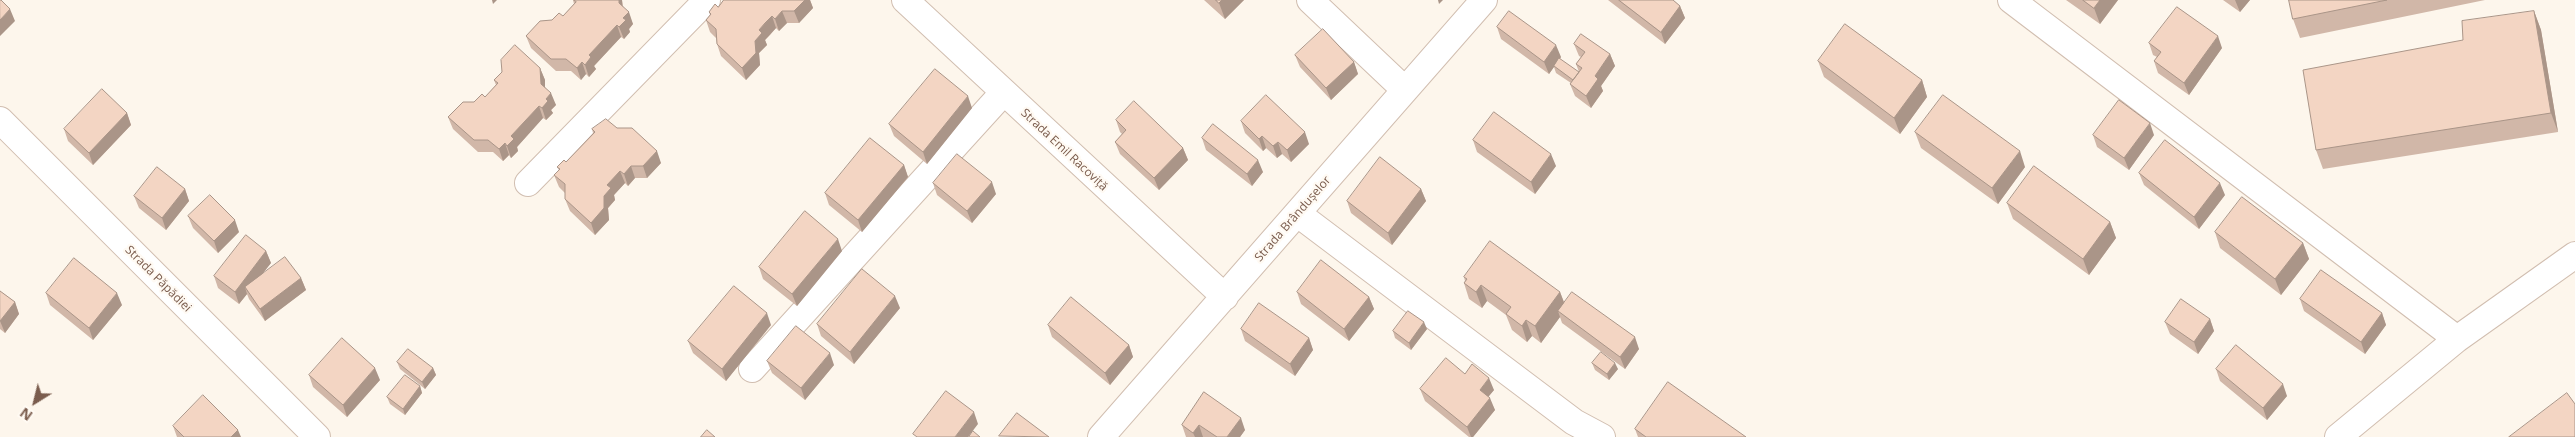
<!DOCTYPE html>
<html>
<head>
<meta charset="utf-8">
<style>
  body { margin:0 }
  #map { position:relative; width:2575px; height:437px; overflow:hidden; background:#fdf6ec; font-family:"Open Sans",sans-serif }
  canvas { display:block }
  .north { position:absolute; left:10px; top:377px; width:50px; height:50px; -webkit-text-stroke:4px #fffaf3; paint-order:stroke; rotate:216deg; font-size:14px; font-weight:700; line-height:20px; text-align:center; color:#7a5c4d }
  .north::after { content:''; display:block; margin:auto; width:18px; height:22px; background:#7a5c4d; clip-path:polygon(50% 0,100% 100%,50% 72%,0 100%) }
</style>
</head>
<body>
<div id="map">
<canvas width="2575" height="437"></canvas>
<div class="north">N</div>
</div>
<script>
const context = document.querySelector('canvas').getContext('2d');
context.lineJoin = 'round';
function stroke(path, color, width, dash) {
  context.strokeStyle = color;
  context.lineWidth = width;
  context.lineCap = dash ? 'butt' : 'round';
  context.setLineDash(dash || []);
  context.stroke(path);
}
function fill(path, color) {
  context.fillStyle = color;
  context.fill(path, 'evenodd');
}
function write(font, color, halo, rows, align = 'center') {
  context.font = font + ' "Open Sans",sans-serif';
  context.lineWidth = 4.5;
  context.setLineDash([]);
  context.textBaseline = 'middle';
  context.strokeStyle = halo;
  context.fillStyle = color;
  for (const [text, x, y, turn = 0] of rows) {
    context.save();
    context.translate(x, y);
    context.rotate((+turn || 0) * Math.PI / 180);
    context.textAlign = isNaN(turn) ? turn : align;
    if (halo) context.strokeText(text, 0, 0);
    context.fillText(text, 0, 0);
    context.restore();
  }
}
const street = new Path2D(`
  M905,0l320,297
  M1310,0l95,90
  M2011,0l446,339
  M0,120l317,317
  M528,183l179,-183
  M1298,214l276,208 28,15
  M752,369l251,-276
  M1101,437l383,-437
  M2338,437l119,-98 118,-84`);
stroke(street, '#d1beb0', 28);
stroke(street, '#fff', 26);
fill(new Path2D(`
  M573,0h49l1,6 10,18 -4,5 1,3 -6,7 -3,-2 -27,29 2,3 -7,8 -3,-3 -5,6 -10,-9h-15l-25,-23 -5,-12 26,-16 11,-4 11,-12z
  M724,0h86l3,8 -14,15h-12l-8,8 -3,-3 -6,7 -5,5 2,5 -8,8 1,12 -14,15 -25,-24 -4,-12 -1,-6 -6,-6 -4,-12 4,-5 -1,-3 9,-5z
  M1204,0h40l-19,19z
  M1608,0h65l7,6 5,12 -20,26z
  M2066,0h52l-18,24z
  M2223,0h27l-10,12z
  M2289,0h196l-185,38 -7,-19z
  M2534,11l7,19 17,102 -235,37 -7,-19 147,-110z
  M1497,27l64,30 -1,2 19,13 -3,-8 5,-7 -2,-1 -5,-12 36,10 5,12 -14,20 2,5 -12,17 -16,-12 -5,-12 1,-1 -15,-10 -2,-6 -5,7 -48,-35z
  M2149,43l73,5 -33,47 -31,-22 -4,-12 3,-4 -4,-2z
  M1295,55l59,7 4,12 -27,26 -31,-33z
  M1818,61l104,19 5,17 -27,37 -76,-57z
  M540,68l5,12v7l11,18 -5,5 2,3 -7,7 -3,-2 -26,29 1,4 -7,7 -2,-3 -6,6 -10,-9h-15l-25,-23 -5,-12 26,-15 11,-5 11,-12 -2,-5z
  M972,108l-45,56 -33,-28 -5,-12z
  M127,113l4,12 -38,40 -25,-24 -4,-12z
  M1116,120l67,28 5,12 -29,30 -39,-36 -5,-12 7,-8 -2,-2z
  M1241,121l68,23 -18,18 -9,-8 -5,4 -11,-10 -3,3 -18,-18z
  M617,128l44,35 -14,15h-12l-7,8 -3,-3 -11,12 1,5 -7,8 1,12 -14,15 -25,-24 -5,-12v-6l-6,-6 -5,-12 5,-5 -2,-3 9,-5 27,-29 -1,-4z
  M1915,132l110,35 -27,37 -77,-56z
  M2093,135h61l-25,35 -32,-23z
  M1202,138l61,34 -11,14 -46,-36z
  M1473,140l83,26 -21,28 -58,-42z
  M904,165l4,12 -46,55 -33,-27 -4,-12z
  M2139,173l86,22 -26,34 -55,-44z
  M933,183l63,11 -24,29 -35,-28z
  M185,189l4,12 -23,29 -27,-22 -5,-12z
  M1421,189l5,12 -34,44 -41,-32 -4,-12z
  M2007,203l103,19 6,16 -27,37 -76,-56z
  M188,216l51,16 -21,21 -25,-25z
  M2215,232l88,11 6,16 -28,36 -61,-47z
  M266,251l5,12 -8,10 38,5 5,12 -41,31 -16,-22 -2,-5 -8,10 -21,-16 -4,-12z
  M842,251l-45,55 -34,-27 -4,-12z
  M1464,277l96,15 4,10 75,47 -14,20 -63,-46 -2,-6 -19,26 -9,-7 -5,6 -15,-12 -6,-15 -19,-14 -5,7 -13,-9 -5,-16 1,-2z
  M0,291l15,11 4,12 -14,19 -5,-4z
  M1297,292l72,5 5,12 -25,32 -48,-37z
  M46,293l76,12 -29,35 -43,-35z
  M2300,299l82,14 4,12 -21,29 -61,-43z
  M900,308l-46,56 -33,-28 -4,-12z
  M2210,319l4,12 -16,23 -28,-20 -5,-12z
  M771,325l-45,56 -33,-28 -5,-12z
  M1048,325l81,20 4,12 -23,28 -58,-48z
  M1241,329l68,9 4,12 -18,26 -50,-35z
  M1427,329l-16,21 -16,-12 -2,-7z
  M767,361l67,4 -29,35 -33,-27z
  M397,362l36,6 3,7 -11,14 -25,-20z
  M1592,363l26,6 -9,11 -14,-10z
  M2216,369l71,27 -20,24 -47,-39z
  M1465,374l29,16 -6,7 7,13 -22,27h-4l-44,-36 -5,-12z
  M309,375l71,5 -33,37 -34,-30z
  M420,386l2,7 -17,22 -15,-11 -3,-7z
  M1204,392l41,38 -5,7h-54l-4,-12z
  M173,426l68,11h-64z
  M1635,429l111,8h-108z`), '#d1b7a8');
fill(new Path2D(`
  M492,0h5l-4,4z
  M619,0h3l1,15 -4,-12z
  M805,0h5l3,8 -14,15 -5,-12z
  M1222,0h22l-19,19 -6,-16z
  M1438,0h5l-4,4z
  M2100,0h18l-18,24 -6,-16z
  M2235,0h15l-10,12z
  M1680,6l5,12 -20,26 -4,-12z
  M10,9l5,12 -15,15v-16z
  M782,11l5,12 -8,8 -4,-12z
  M2534,11l7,19 17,102 -7,-19z
  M629,12l4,12 -4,5 1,3 -6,7 -5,-12 4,-9z
  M772,16l4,12 -11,12 2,5 -8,8 1,12 -14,15 -4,-12 13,-27 4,-11z
  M617,25l4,12 -27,29 2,3 -7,8 -4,-12 4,-10z
  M2218,36l4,12 -33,47 -5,-12z
  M1556,45l5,12 -12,17 -5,-12z
  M1610,54l5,12 -14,20 2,5 -12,17 -5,-12 9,-20z
  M582,62l4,12 -5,6 -4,-12z
  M1354,62l4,12 -27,26 -5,-12z
  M540,68l5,12v16l-4,-12z
  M1922,80l5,17 -27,37 -6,-16z
  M551,93l5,12 -5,5 2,3 -7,7 -4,-12 4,-9z
  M968,96l4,12 -45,56 -4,-12z
  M539,106l4,12 -26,29 1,4 -7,7 -4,-12 4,-10z
  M127,113l4,12 -38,40 -4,-12z
  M2150,123l4,12 -25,35 -5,-12z
  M1305,132l4,12 -18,18 -4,-12z
  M1262,136l4,12 -3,3 -4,-12z
  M1278,142l4,12 -5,4 -4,-12z
  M505,143l4,12 -6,6 -4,-12z
  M1183,148l5,12 -29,30 -5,-12z
  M657,151l4,12 -14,15 -4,-12z
  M2020,151l5,16 -27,37 -6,-16z
  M1551,154l5,12 -21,28 -4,-12z
  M1258,160l5,12 -11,14 -5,-12z
  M904,165l4,12 -46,55 -4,-12z
  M631,166l4,12 -7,8 -4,-12z
  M620,171l5,12 -11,12 1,5 -7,8 1,12 -14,15 -4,-12 13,-27 3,-11z
  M992,182l4,12 -24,29 -5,-12z
  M2220,183l5,12 -26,34 -5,-12z
  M185,189l4,12 -23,29 -4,-12z
  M1421,189l5,12 -34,44 -4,-12z
  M235,220l4,12 -21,21 -4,-12z
  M2110,222l6,16 -27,37 -6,-16z
  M838,239l4,12 -45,55 -5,-12z
  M2303,243l6,16 -28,36 -6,-16z
  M266,251l5,12 -23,29 -3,-5 2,7 -8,10 -4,-12z
  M301,278l5,12 -41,31 -5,-12z
  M1481,285l6,16 -5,7 -6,-16z
  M1560,292l6,16 -8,3 2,6 -19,26 -6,-17z
  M117,293l5,12 -29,35 -4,-12z
  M895,296l5,12 -46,56 -4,-12z
  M1369,297l5,12 -25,32 -5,-12z
  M15,302l4,12 -14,19 -5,-12z
  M767,313l4,12 -45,56 -4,-12z
  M2382,313l4,12 -21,29 -4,-12z
  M2210,319l4,12 -16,23 -4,-12z
  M1526,320l6,16 -5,6 -5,-16z
  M1424,322l3,7 -16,21 -2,-7z
  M1635,337l4,12 -14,20 -5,-12z
  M1309,338l4,12 -18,26 -5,-12z
  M1129,345l4,12 -23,28 -5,-12z
  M830,353l4,12 -29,35 -4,-12z
  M1615,363l3,6 -9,11 -2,-6z
  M375,368l5,12 -33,37 -4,-12z
  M433,368l3,7 -11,14 -3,-7z
  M1489,378l5,12 -10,12 -4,-12z
  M2283,384l4,12 -20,24 -4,-12z
  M420,386l2,7 -17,22 -2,-6z
  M1490,398l5,12 -22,27h-2l-4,-10z
  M974,412l4,12 -10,13h-13z
  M1241,418l4,12 -5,7h-13z
  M1199,425l4,12h-8l-2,-4z
  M238,430l3,7h-10z`), '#aa9588');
const building = new Path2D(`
  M0,0h1l9,9 -10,11z
  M574,0h45v3l10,9 -6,6 3,2 -7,7 -2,-2 -28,30 2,2 -6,8 -3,-3 -5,6 -11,-9h-15l-25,-23 14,-15 12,-1 7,-7 4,3 13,-14z
  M724,0h81l-11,11h-12l-7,8 -3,-3 -7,7 -6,7 3,3 -7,8 1,12 -14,15 -25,-24 -1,-15 -10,-9 5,-6 -2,-2 6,-8 3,3z
  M1216,0h6l-3,3z
  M1619,0h54l7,6 -19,26z
  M2083,0h17l-6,8z
  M2289,0h98l-94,19z
  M2177,7l41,29 -34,47 -30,-22 7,-9 -12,-9z
  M1509,11l47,34 -12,17 -47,-35z
  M2534,11l17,102 -235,37 -13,-80 160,-30 -1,-19z
  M1845,24l77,56 -28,38 -76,-57z
  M1323,29l31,33 -28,26 -31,-33z
  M1581,34l29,20 -15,22 3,3 -12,17 -16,-12 12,-16 -6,-4 9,-12 -11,-8z
  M515,45l25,23 1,16 10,9 -5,6 2,2 -6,7 -3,-2 -28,30 3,3 -7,7 -2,-3 -6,6 -11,-9h-14l-26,-23 15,-15h11l8,-8 3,3 13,-14 -4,-3 8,-8 -1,-12z
  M1559,58l20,14 -6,8 -19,-14z
  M935,69l33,27 -45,56 -34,-28z
  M102,89l25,24 -38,40 -25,-24z
  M1266,95l39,37 -18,18 -9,-8 -5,4 -11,-10 -3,3 -18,-18z
  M1943,95l77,56 -28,37 -77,-56z
  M2119,100l31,23 -26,35 -31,-23z
  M1134,101l49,47 -29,30 -39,-36 11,-12 -10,-10z
  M1494,112l57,42 -20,28 -58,-42z
  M606,119l11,9h15l25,23 -14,15h-12l-7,8 -4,-3 -13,14 4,3 -7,8v12l-13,15 -26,-24v-15l-11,-9 6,-6 -3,-2 7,-7 2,2 29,-30 -3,-3z
  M1213,124l45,36 -11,14 -45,-36z
  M870,138l34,27 -46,55 -33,-27z
  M2165,140l55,43 -26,34 -55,-44z
  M957,154l35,28 -25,29 -34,-28z
  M1380,157l41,32 -33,44 -41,-32z
  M2034,166l76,56 -27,37 -76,-56z
  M157,167l28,22 -23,29 -28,-22z
  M210,195l25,25 -21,21 -26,-25z
  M2242,197l61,46 -28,36 -60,-47z
  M805,211l33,28 -46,55 -33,-27z
  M246,235l20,16 -31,41 -21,-16z
  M1490,241l70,51 -25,34 -9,-6 -4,6 -16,-12 5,-7 -30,-22 -5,7 -12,-9 3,-4 -3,-2z
  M285,257l16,21 -41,31 -15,-22z
  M74,258l43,35 -28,35 -43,-35z
  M1321,260l48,37 -25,32 -47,-37z
  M862,269l33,27 -45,56 -33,-28z
  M2321,270l61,43 -21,29 -61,-43z
  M734,286l33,27 -45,56 -34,-28z
  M0,291l15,11 -15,19z
  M1572,292l63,45 -15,20 -62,-46z
  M1071,297l58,48 -24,28 -57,-48z
  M2181,299l29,20 -16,23 -29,-20z
  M1259,303l50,35 -19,26 -49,-35z
  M1408,311l16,11 -15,21 -16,-12z
  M796,326l34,27 -29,35 -34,-27z
  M342,338l33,30 -32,37 -34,-30z
  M2236,345l47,39 -20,24 -47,-39z
  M408,349l25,19 -11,14 -25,-20z
  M1601,352l14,11 -8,11 -15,-11z
  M1446,358l19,16 7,-10 17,14 -9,12 10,8 -23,29 -47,-38z
  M405,375l15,11 -17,23 -16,-12z
  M1668,382l78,55h-100l-11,-8z
  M946,391l28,21 -19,25h-38l-4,-3z
  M1204,392l37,26 -14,19h-10l-18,-12 -6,8 -11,-8z
  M2567,393l8,11v33h-66z
  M203,395l35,35 -7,7h-47l-11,-11z
  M1017,413l32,24 -50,-1z
  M707,430l8,7h-14z
  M973,431l7,6h-11z`);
fill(building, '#f3d5c3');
stroke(building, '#aa9588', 1);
write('12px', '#7a5c4d', '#fffaf3', [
  ["Strada Emil Racoviță",1064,150,43],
  ["Strada Brândușelor",1293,219,-49],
  ["Strada Păpădiei",158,279,45]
]);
</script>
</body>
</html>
